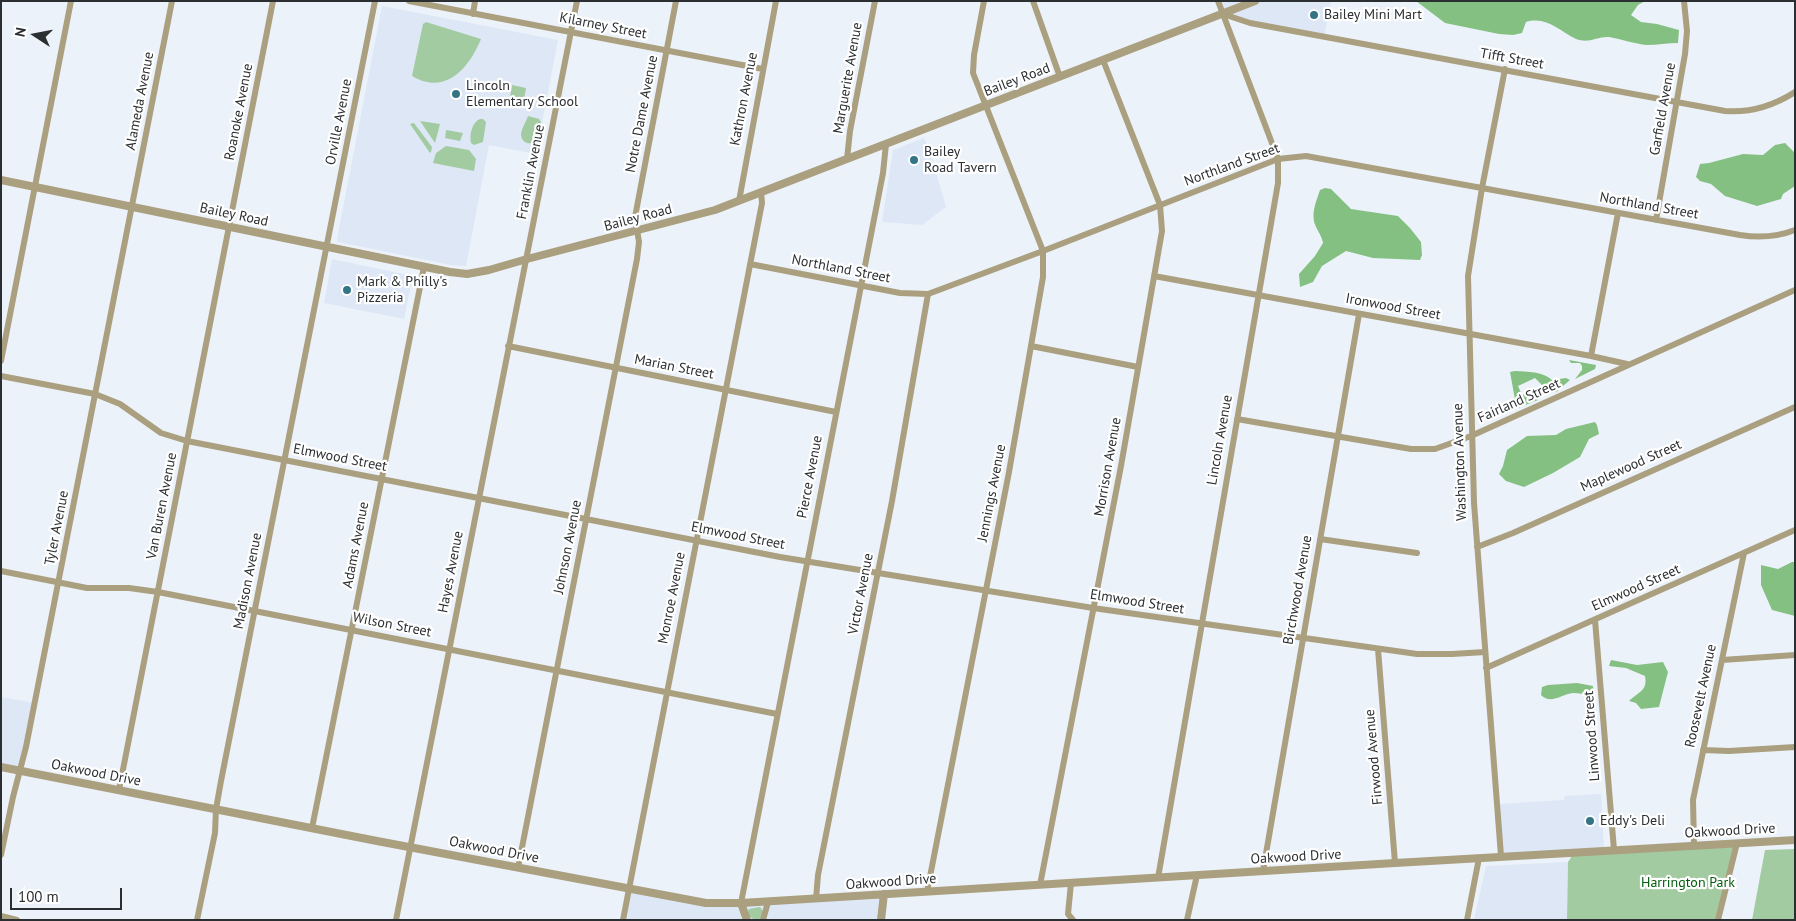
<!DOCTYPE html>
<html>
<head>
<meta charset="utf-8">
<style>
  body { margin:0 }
  #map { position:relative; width:1796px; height:921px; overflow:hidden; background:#ecf2fa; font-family:"PT Sans",sans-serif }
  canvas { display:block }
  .frame { position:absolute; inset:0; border:2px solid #2c2f32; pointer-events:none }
  .north { position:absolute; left:10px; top:10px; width:50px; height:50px; -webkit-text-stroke:4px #fff; paint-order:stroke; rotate:281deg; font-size:14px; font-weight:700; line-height:20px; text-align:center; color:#2c2f32 }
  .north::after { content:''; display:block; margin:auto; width:18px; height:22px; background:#2c2f32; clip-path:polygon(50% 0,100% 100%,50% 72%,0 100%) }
  .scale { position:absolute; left:10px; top:888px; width:112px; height:22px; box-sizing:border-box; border:2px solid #2c2f32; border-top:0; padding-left:6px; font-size:15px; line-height:18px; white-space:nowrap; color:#2c2f32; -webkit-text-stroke:4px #fff; paint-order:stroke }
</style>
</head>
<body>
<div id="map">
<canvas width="1796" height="921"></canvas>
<div class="frame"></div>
<div class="north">N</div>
<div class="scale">100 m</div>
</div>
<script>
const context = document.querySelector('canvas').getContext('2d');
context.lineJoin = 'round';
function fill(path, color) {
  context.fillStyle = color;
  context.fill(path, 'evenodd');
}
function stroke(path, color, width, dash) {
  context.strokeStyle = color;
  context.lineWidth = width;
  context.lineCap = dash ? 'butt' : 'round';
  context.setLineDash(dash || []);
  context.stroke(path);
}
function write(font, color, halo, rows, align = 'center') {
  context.font = font + ' "PT Sans",sans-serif';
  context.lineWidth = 4.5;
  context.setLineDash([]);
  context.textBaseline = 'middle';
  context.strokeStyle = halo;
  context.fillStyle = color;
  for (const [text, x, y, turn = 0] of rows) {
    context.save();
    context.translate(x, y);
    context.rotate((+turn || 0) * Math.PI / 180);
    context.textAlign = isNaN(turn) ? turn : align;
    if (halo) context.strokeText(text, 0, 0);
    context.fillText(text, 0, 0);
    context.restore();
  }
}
fill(new Path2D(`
  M1218,1h19l2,6 16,-6h76l-7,36 -101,-23z
  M382,6l176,34 -22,114 -47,-9 -23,121 -15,-1 -113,-23 -1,-3z
  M924,138l5,10 17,59 -24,18 -40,-3 11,-72z
  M332,259l81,17 -9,43 -80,-16z
  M1,697l34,6 -15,67 -19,-3z
  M1601,794l3,56 -103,6 -3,-52 66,-4 1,-4z
  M1568,862l-1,58h-93l12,-54z
  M629,888l77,15 178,-9 -3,26h-258z`), '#dde7f6');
fill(new Path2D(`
  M426,22l55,17c-12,29 -35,57 -69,37l11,-52z
  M512,85l14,3 -3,17 -14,-2z
  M528,116l11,3 2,3c-1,5 -1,11 -3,16 -4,8 -16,7 -17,-3 0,-6 5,-13 7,-19z
  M480,119h3l3,3 -3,20 -9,3 -3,-2c-2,-8 1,-21 9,-24z
  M420,121l20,3 -5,19z
  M414,123l18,24 -1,5 -1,1 -20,-29z
  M446,130l17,3 -3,8 -15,-3z
  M446,146l23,4 7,9 -2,12 -41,-8 3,-10z
  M1737,843l-19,77h-151l1,-58 6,-9z
  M1795,849v71h-43l13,-70z
  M760,907l3,4 -3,9c-6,0 -10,-2 -13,-7l2,-4z`), '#a3cba1');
fill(new Path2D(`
  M1416,1h229l-7,4 -7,10 10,7 16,2 22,6 -1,13c-10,0 -21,2 -31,2 -13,-1 -25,-6 -38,-8 -11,-1 -20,7 -33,2 -17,-8 -29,-23 -50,-17l-4,11 -9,2 -14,-1 -54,-11z
  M1785,143l10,10v33l-12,8 -2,5 -24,7 -32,-10 -14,-12 -11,-3 -4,-4 4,-13 9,-1 34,-9 20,1 12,-10z
  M1325,188l6,1 20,20 47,7 12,12 11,14 1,13 -2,5 -47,-2 -27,-7 -24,15 -9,16 -13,5 -1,-13 16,-18 8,-13c-1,-6 -4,-10 -7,-16 -6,-12 0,-25 4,-37z
  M1569,360l27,5 -1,4 -20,10 7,-9v-4l-2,-3h-9z
  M1515,371c13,1 27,0 37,9l14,-2 4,2 -14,12 -6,1 -15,-15 -17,8 4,9 5,-2 9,3 2,4 -20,8 -2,-3 -6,-33z
  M1595,422l2,3 2,9 -10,5 -9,18 -27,16 -29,14 -18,-6 -7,-7 4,-8 4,-16 20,-14 29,-1 10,-6z
  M1792,562h3v54l-23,-6 -11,-25v-20l17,4z
  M1611,660l26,5 26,-3 5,10 -9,35 -18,2 -5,-6 -7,-2c9,-9 19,-10 16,-25l-19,-8 -17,-2z
  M1577,683l16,3 1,8c-7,1 -14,-1 -21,-1 -11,1 -22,12 -32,2l1,-8 6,-2z`), '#85c083');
stroke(new Path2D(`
  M409,1l354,68
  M1033,1l27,76
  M473,14l2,-13
  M1223,14l27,9 475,88c26,2 48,-5 70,-19
  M847,159l3,-28 25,-130
  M739,201l37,-200
  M1656,220l29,-166 2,-23 -3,-30
  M750,264l150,29 28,1 115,-43 235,-92 28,-3 434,79c19,3 37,2 55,-5
  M1154,276l437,80 36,8
  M508,346l328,66
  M1031,346l107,21
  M1591,356l27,-143
  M1,361l70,-360
  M1,376l94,18 25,10 41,29 26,8 593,116 313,51 324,46h35l33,-2
  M1237,419l174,30h24l36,-13 324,-146
  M1320,539l97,14
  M1477,547l36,-14 282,-126
  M1,571l86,17h42l29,4 619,122
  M1595,620l19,230
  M1378,649l17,214
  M1722,660l73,-5
  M1486,668l309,-138
  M1703,750l26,1 66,-4
  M119,790l154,-789
  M312,828l112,-561
  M1694,845l-1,-45 51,-247
  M1,855l12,-58 13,-50 146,-746
  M1501,856l-27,-353 -6,-227 14,-88 23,-119
  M518,868l119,-609 2,-17 -4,-25 41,-216
  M1263,871l96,-557
  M1158,878l120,-695v-24l-60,-158
  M1071,883l-3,31 5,6
  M1040,885l81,-419 41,-235 -2,-26 -57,-145
  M927,892l82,-420 34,-195v-26l-70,-178 1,-18 10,-54
  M816,899l2,-24 74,-374 36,-207
  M741,903l142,-730 3,-29
  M1,916l16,4
  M197,920l18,-87 1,-24 5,-28 154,-780
  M396,920l181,-919
  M623,920l139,-717 -1,-11
  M763,920l5,-18
  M1187,920l10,-45
  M1467,920l12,-62
  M1718,920l19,-77`), '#aa9f7e', 6);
stroke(new Path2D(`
  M1,180l449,92 17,2 22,-4 38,-11 188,-49 540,-209
  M1,767l376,74 329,62h35l654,-40 400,-23
  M741,903l6,17
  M881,920l3,-26`), '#aa9f7e', 8);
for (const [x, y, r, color] of [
  [1314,15,5,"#337587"],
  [456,94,5,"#337587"],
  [914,160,5,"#337587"],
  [347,290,5,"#337587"],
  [1590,821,5,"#337587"]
]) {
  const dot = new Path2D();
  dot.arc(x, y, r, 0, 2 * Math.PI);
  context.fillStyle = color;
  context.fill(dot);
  stroke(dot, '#fff', 2);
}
write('14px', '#2c2f32', '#fff', [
  ["Bailey Mini Mart",1324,15],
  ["Lincoln",466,86],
  ["Elementary School",466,102],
  ["Bailey",924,152],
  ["Road Tavern",924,168],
  ["Mark & Philly's",357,282],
  ["Pizzeria",357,298],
  ["Eddy's Deli",1600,821]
], 'left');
write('14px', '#2c2f32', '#fff', [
  ["Kilarney Street",603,26,11],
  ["Tifft Street",1512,59,10],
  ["Marguerite Avenue",848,78,-80],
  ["Bailey Road",1017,80,-21],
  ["Kathron Avenue",744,99,-79],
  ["Alameda Avenue",140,101,-79],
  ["Garfield Avenue",1663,109,-80],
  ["Roanoke Avenue",239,112,-79],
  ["Notre Dame Avenue",642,114,-79],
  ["Orville Avenue",339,122,-79],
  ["Northland Street",1232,165,-20],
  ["Franklin Avenue",531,172,-79],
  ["Northland Street",1649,206,10],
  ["Bailey Road",234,215,12],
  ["Bailey Road",638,218,-15],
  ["Northland Street",841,269,11],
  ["Ironwood Street",1393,307,10],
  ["Marian Street",674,367,11],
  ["Fairland Street",1519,401,-24],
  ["Lincoln Avenue",1220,440,-80],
  ["Elmwood Street",340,458,11],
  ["Washington Avenue",1460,462,-92],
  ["Maplewood Street",1631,466,-24],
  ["Morrison Avenue",1108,467,-80],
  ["Pierce Avenue",810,477,-79],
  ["Jennings Avenue",992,493,-79],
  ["Van Buren Avenue",162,506,-79],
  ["Tyler Avenue",57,528,-79],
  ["Elmwood Street",738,536,11],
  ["Adams Avenue",356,545,-79],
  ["Johnson Avenue",568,547,-79],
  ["Hayes Avenue",451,572,-79],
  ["Madison Avenue",248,581,-79],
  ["Elmwood Street",1636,588,-24],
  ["Birchwood Avenue",1298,590,-80],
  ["Victor Avenue",861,594,-79],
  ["Monroe Avenue",672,598,-79],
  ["Elmwood Street",1137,602,9],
  ["Wilson Street",392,625,11],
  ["Roosevelt Avenue",1701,696,-78],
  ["Linwood Street",1592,736,-94],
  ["Firwood Avenue",1374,757,-95],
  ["Oakwood Drive",96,773,11],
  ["Oakwood Drive",1730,831,-3],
  ["Oakwood Drive",494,850,11],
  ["Oakwood Drive",1296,857,-3],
  ["Oakwood Drive",891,882,-4]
]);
write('14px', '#005c0b', '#fff', [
  ["Harrington Park",1688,883]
]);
</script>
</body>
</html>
